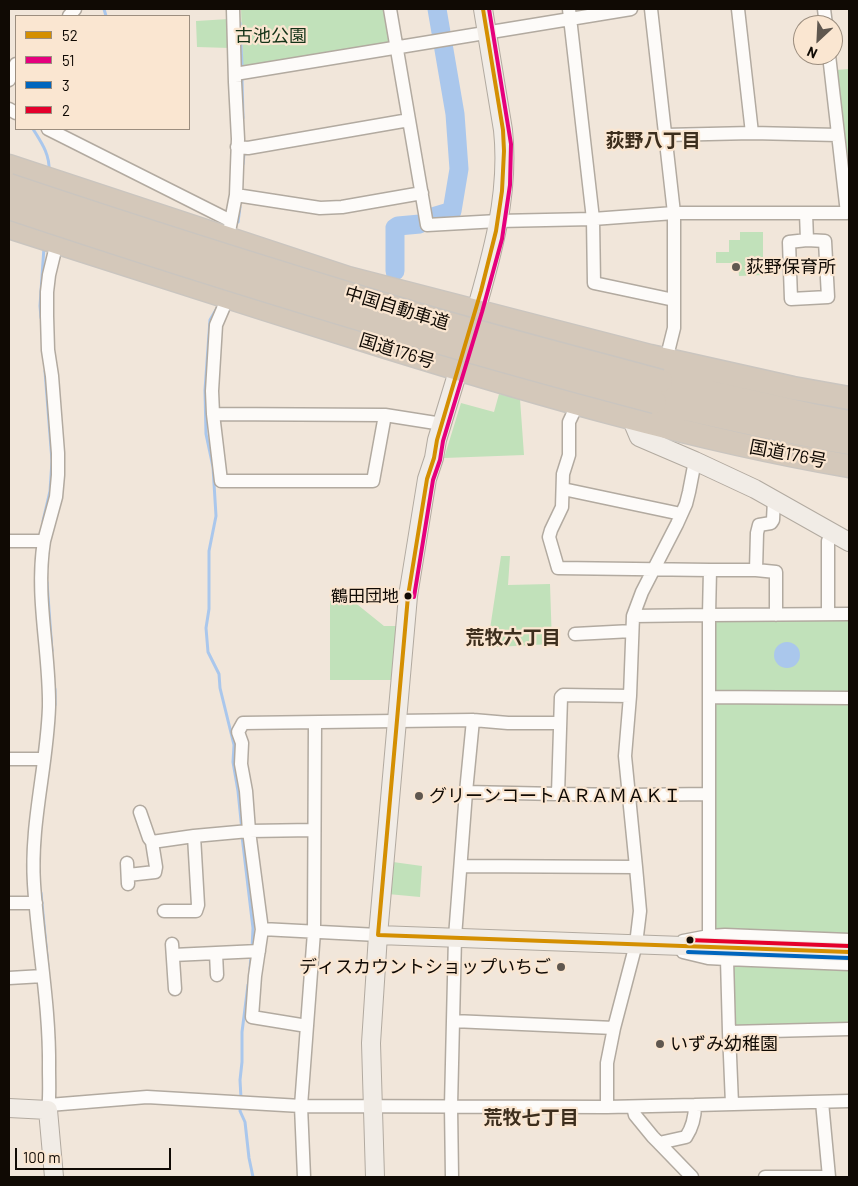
<!DOCTYPE html>
<html>
<head>
<meta charset="utf-8">
<style>
  body { margin:0 }
  #map { position:relative; width:858px; height:1186px; overflow:hidden; background:#f1e6da; font-family:Barlow,sans-serif }
  canvas { display:block }
  .frame { position:absolute; inset:0; border:10px solid #100a04; pointer-events:none }
  .legend { position:absolute; left:15px; top:15px; width:175px; height:115px; box-sizing:border-box; background:#fae6d1; border:1px solid #9c8e7f; margin:0; padding:6px 9px; list-style:none; font-size:15px; color:#100a04 }
  .legend li { display:flex; align-items:center; gap:10px; height:25px }
  .legend b { width:25px; border:1px solid #9c8e7f }
  .north { position:absolute; left:793px; top:15px; width:50px; height:50px; box-sizing:border-box; background:#fae6d1; border:1px solid #9c8e7f; border-radius:50%; rotate:205deg; font-size:14px; font-weight:700; line-height:20px; text-align:center; color:#100a04 }
  .north::after { content:''; display:block; margin:auto; width:18px; height:22px; background:#5f574f; clip-path:polygon(50% 0,100% 100%,50% 72%,0 100%) }
  .scale { position:absolute; left:15px; top:1148px; width:156px; height:22px; box-sizing:border-box; border:2px solid #100a04; border-top:0; padding-left:6px; font-size:15px; line-height:18px; white-space:nowrap; color:#100a04; -webkit-text-stroke:4px #fae6d1; paint-order:stroke }
</style>
</head>
<body>
<div id="map">
<canvas width="858" height="1186"></canvas>
<div class="frame"></div>
<ul class="legend">
<li><b style="height:6px;background:#d48f01"></b>52</li>
<li><b style="height:6px;background:#e5007d"></b>51</li>
<li><b style="height:6px;background:#0065bd"></b>3</li>
<li><b style="height:6px;background:#e4002b"></b>2</li>
</ul>
<div class="north">N</div>
<div class="scale">100 m</div>
</div>
<script>
const context = document.querySelector('canvas').getContext('2d');
context.lineJoin = 'round';
function fill(path, color) {
  context.fillStyle = color;
  context.fill(path, 'evenodd');
}
function stroke(path, color, width, dash) {
  context.strokeStyle = color;
  context.lineWidth = width;
  context.lineCap = dash ? 'butt' : 'round';
  context.setLineDash(dash || []);
  context.stroke(path);
}
function write(font, color, halo, rows, align = 'center') {
  context.font = font + ' Barlow,"Noto Sans JP",sans-serif';
  context.lineWidth = 4.5;
  context.setLineDash([]);
  context.textBaseline = 'middle';
  context.strokeStyle = halo;
  context.fillStyle = color;
  for (const [text, x, y, turn = 0] of rows) {
    context.save();
    context.translate(x, y);
    context.rotate((+turn || 0) * Math.PI / 180);
    context.textAlign = isNaN(turn) ? turn : align;
    if (halo) context.strokeText(text, 0, 0);
    context.fillText(text, 0, 0);
    context.restore();
  }
}
fill(new Path2D(`
  M241,9h146l4,35 -145,24 -3,-3z
  M229,19l1,29 -33,-1 -1,-26z
  M849,69v91h-2l-11,-90z
  M740,232h23v43l-24,1 -1,-13h-22v-11h13v-12h11z
  M499,394l21,5 4,56 -80,3 17,-55 33,9z
  M501,556h9l-2,29 42,-1 2,60 -57,3c0,-7 2,-14 -5,-18z
  M330,601h23l31,25h17l-6,50 -3,4h-62z
  M717,619h132v75h-134l-2,-72z
  M715,703h134v232l-132,-5 -3,-3z
  M393,862l29,4 -2,31 -32,-3z
  M734,963l115,4v58l-112,3 -4,-3 -1,-58z`), '#c1e1ba');
fill(new Path2D(`
  M774 655a13 13 0 1 1 26 0a13 13 0 1 1-26 0Z`), '#aac7ec');
stroke(new Path2D(`
  M104,9l2,7
  M240,23l2,42
  M242,79l1,39
  M33,129c8,13 17,25 16,42
  M243,164l1,-10
  M238,222l2,-15
  M217,308l-7,12 -5,70 1,44 7,33 3,49 -7,35v58l-3,19 2,24 11,22 1,14 14,57 -1,17 5,29 4,39
  M41,318l-1,-12 4,-59
  M43,521l7,-30 2,-30 -7,-90
  M47,582l5,69
  M55,705v-16
  M242,836l11,92 -1,21
  M41,893l7,74
  M250,969l1,-14
  M241,1098l-1,-18 2,-18v-30l6,-47
  M241,1105l-1,6 5,11 4,36 4,19`), '#aac7ec', 3);
stroke(new Path2D(`
  M432,217l20,-6 7,-42 -4,-55 -18,-105
  M395,271v-43l3,-2 22,-2`), '#aac7ec', 19);
const street = new Path2D(`
  M390,9l37,216 71,-4 95,-2 81,-6h173l-18,-158
  M569,9l24,210 1,64 80,17
  M651,9l23,204v115l-8,32
  M738,9l14,124
  M824,9l2,16
  M69,16l6,-7
  M235,74l396,-65
  M9,80l7,-16
  M9,109l7,4
  M48,129l183,92
  M665,135l87,-2 86,2
  M237,147l11,1 161,-28
  M236,195l84,13 22,-1 80,-14
  M806,213l1,27 18,1 3,56 -37,2 -2,-57 18,-2
  M228,237l8,-42 2,-56 -3,-57 -2,-73
  M228,297l-12,28 -4,66 1,23 8,67h152l12,-66 57,9
  M577,405l-8,17v33l-6,19 -1,33 -11,23 -2,7 9,31 152,2 -1,45 140,-1
  M213,414l172,1
  M695,461l-6,31 -3,12 -9,20 -35,68 -9,24 -3,80 -67,-1 -2,2 -3,97 70,1 81,-1
  M563,489l118,25
  M9,541h35c-9,56 6,111 5,166 -2,60 -19,117 -15,177 4,62 16,123 15,185 0,13 1,28 -1,41
  M44,541l12,-44 2,-22v-22l-6,-77 -4,-26 -1,-34v-24l2,-17 8,-33
  M710,570h46l20,2v43
  M756,570l1,-37 2,-8 12,-2 2,-3 1,-20
  M828,614v-73l5,-8
  M633,616l76,-1v321
  M575,634l57,-3
  M709,697l140,1
  M473,720l-7,72 92,2
  M9,759h34
  M466,792l-11,145 -2,84 161,7 22,-84 4,-33 -4,-44
  M152,842l42,-6
  M127,863l1,21
  M461,866l175,1 -11,-111 5,-60
  M128,875l27,-3 1,-5 -4,-25 -3,-4 -9,-26
  M9,903h27
  M164,911h32l2,-6 -4,-69 55,-5 65,-1
  M262,930l-13,-99 -3,-40 -5,-27 1,-21 -4,-11 5,-9 230,-3 35,3h52
  M683,941l26,-5 16,-1 124,5
  M172,944l3,45
  M683,952l25,6 19,1 2,73 120,-3
  M216,953l1,22
  M173,955l86,-4
  M727,959l122,5
  M9,978l34,-2
  M307,1026l-55,-9 3,-41 7,-47 116,6
  M729,1032l3,72
  M49,1105l98,-8 154,9 306,1 88,-2
  M607,1107v-44l7,-35
  M633,1107l2,8 18,22 6,6 27,-6c6,-9 9,-21 9,-32l154,-4
  M659,1143l33,34
  M304,1177l-3,-71 13,-174 1,-209
  M452,1177l-1,-71 2,-85
  M765,1177h64l-7,-75`);
const secondary = new Path2D(`
  M473,321c18,-62 37,-126 30,-191l-20,-121
  M631,418l8,19 56,24 60,28 94,53
  M378,935l471,17
  M9,1108l39,2 6,67
  M375,1177l-4,-134 7,-108 30,-339 19,-117 7,-21 3,-18 25,-82`);
const highway = new Path2D(`
  M9,166l339,112 302,78 143,32 56,10
  M9,227c125,40 251,81 377,120 152,47 306,92 463,119
  M661,381l151,34 37,7
  M655,402c65,15 129,30 194,41`);
stroke(street, '#b2aaa0', 15);
stroke(secondary, '#b2aaa0', 20);
stroke(highway, '#cac5bf', 25);
stroke(street, '#fdfbf9', 12);
stroke(secondary, '#f1ece6', 18);
stroke(highway, '#d4c8ba', 22);
const highwayBridge = new Path2D(`
  M9,185c131,44 264,86 397,126 84,25 170,47 255,70
  M9,208c213,71 428,137 646,194`);
stroke(highwayBridge, '#cac5bf', 25, []);
stroke(highwayBridge, '#d4c8ba', 22);
stroke(new Path2D(`
  M483,9l20,121 1,21 -2,40 -6,40 -15,60 -44,149 -3,18 -7,21 -19,117 -30,339 471,17`), '#d48f01', 4);
stroke(new Path2D(`
  M414,597l19,-117 7,-20 3,-19 39,-129 20,-73 8,-54 1,-41 -22,-135`), '#e5007d', 4);
stroke(new Path2D(`
  M688,952l161,6`), '#0065bd', 4);
stroke(new Path2D(`
  M688,940l161,6`), '#e4002b', 4);
for (const [x, y, r, color] of [
  [736,267,5,"#5f574f"],
  [408,596,4.5,"#100a04"],
  [419,796,5,"#5f574f"],
  [690,940,4.5,"#100a04"],
  [561,967,5,"#5f574f"],
  [660,1044,5,"#5f574f"]
]) {
  const dot = new Path2D();
  dot.arc(x, y, r, 0, 2 * Math.PI);
  context.fillStyle = color;
  context.fill(dot);
  stroke(dot, '#fae6d1', 2);
}
write('17px', '#100a04', '#fae6d1', [
  ["鶴田団地",399,596]
], 'right');
write('18px', '#143318', '#fae6d1', [
  ["古池公園",271,36]
]);
write('18px', '#100a04', '#fae6d1', [
  ["荻野保育所",746,267],
  ["グリーンコートＡＲＡＭＡＫＩ",429,796],
  ["ディスカウントショップいちご",551,967,"right"],
  ["いずみ幼稚園",670,1044]
], 'left');
write('18px', '#100a04', '#fae6d1', [
  ["中国自動車道",397,308,17],
  ["国道176号",397,351,17],
  ["国道176号",788,454,11]
]);
write('bold 19px', '#3d2e1d', '#fae6d1', [
  ["荻野八丁目",653,141],
  ["荒牧六丁目",513,638],
  ["荒牧七丁目",531,1118]
]);
</script>
</body>
</html>
